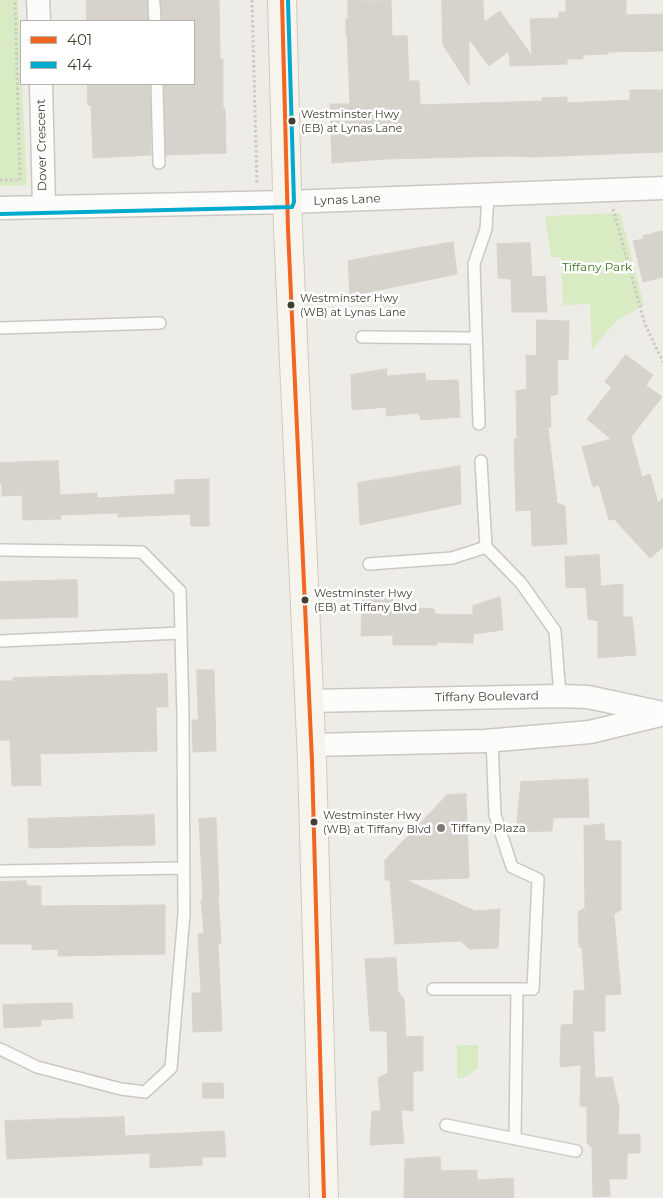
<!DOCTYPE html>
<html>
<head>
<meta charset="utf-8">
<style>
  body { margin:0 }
  #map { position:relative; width:663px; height:1198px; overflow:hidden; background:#eeece6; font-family:Montserrat,sans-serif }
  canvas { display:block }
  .legend { position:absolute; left:20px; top:20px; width:175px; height:65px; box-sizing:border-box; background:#fff; border:1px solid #b4b2ad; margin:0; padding:6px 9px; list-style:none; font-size:15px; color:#443e32 }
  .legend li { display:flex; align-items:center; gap:10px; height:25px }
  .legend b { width:25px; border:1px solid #b4b2ad }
</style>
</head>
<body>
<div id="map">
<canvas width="663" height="1198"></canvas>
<ul class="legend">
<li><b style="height:6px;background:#f26522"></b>401</li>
<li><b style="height:6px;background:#00a9ce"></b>414</li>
</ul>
</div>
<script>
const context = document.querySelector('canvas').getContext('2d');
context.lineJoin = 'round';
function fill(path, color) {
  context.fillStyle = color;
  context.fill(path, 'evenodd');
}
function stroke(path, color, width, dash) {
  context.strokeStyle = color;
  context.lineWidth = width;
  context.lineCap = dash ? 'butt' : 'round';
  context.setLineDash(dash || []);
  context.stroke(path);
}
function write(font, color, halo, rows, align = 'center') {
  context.font = font + ' Montserrat,sans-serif';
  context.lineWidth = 5;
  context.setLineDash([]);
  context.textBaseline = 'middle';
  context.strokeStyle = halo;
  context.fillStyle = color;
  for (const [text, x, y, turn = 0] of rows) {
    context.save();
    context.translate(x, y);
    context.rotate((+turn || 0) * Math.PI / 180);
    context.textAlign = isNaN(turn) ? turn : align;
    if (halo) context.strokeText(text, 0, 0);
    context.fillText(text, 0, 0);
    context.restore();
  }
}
fill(new Path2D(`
  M0,0h18l9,185 -27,1z
  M620,213l24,92 -29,17 -23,28 -2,-46 -27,1 -2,-48h-10l-6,-41z
  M457,1045h21v23l-15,10h-6z`), '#d9ebc3');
const building = new Path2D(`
  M87,0h60l1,21h-61z
  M161,0h58l1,59h3v50h2l1,44 -60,2 -2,-71h30v-63h-32z
  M391,0l1,36h15l2,45h10l1,24 123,-4 -1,-3 25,-1v6l63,-3v-10h33v62l-131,5 -21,-1 -126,3 -53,4 -2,-59h20l-3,-70h-1v-15h2v-18z
  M442,0h41l1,22 16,-11 32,45 -2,-37 29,-1v-6h7v-12h60v15l37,-1v37l-56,1 1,2 -25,1v4h-16v5l-57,2 -1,-15 -20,15 -20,-27v46l-26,-40z
  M88,84h62l1,71 -58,3 -2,-53h-3z
  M663,231v46l-20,5 -10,-41 11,-2 -1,-3z
  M453,242l4,32 -107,22 -2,-35z
  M530,243l2,34 13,-1 2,36h-35l-1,-33 -13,-1 -1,-34z
  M537,320l32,1 -1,38 -11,1 1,34 -8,2 1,31h-3l9,76 8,3 2,38 -35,2 -1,-36 -15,1 -2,-72h3l-1,-48 11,-2 -1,-34 10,1z
  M626,355l27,20 -7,10 16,12 -31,40 11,40 8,-3 8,29 5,-5v49l-13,11 -36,-39 -5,1 -10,-35 -6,2 -11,-40 29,-8 -24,-20 25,-32 -7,-5z
  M387,369l-1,7 39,-3 1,8 32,-1 2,37 -39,3 -2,-7 -33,3 1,-9 -35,3 -1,-35z
  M58,461l2,34 37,-2v5l78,-4v-14l34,-1v47h-18l-1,-12 -72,3v-4l-57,2v4l-38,1 -1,-25 -20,1v-12h-2v-21z
  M460,466l1,38 -101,21 -2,-42z
  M599,555l2,31 22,-2v33h9l4,38 -38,3v-37l-10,-2 -2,-31 -20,-1 -1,-30z
  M77,580l1,37 -78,2v-37z
  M500,597l3,33 -30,4v9l-36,-1v3h-44v-10l-32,1 1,-38 31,1 3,8 38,2 1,5 38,1v-9z
  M197,670h17l2,81 -23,1 -1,-32h6z
  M167,674l1,33h-12l1,44 -117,3 1,31 -29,1 -2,-46h-10v-59h13v-3z
  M588,779l1,38 -36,1 -1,13 -36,1 5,-50z
  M466,794l3,84 -63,2 69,31 25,-2 -2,39 -29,1 -8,-8 -66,3 -5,-64h-5v-20l62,-65z
  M154,815l1,30 -126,3 -1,-29z
  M216,818l3,79h-1l3,46h-3l4,88 -29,1 -1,-39h9l-3,-59 6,-1 -3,-33h2l-4,-81z
  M604,824l1,17h16v69l-7,4 7,80 -16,1v36h-12l2,47 17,-1 7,30 -1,28 22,-1v19h-13v26h-18l1,17 -17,1 -1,-49 -5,-5v-36l-7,-1 1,-41 -21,2 1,-42 12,-1 1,-33 11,-1 -3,-43h-3l-1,-35 7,-4 -1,-82z
  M26,881l1,5h14v20l124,-1v49l-107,2v-7l-26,1v-6h-32v-62z
  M396,958l2,34 6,7 2,38 17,-1v35h-10v40l-12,-1 3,33 -34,2 2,-34h9l-3,-33 10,-5 -1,-42h-17l-5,-72z
  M61,1003h11l1,15 -32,2v6l-37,2 -1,-23z
  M203,1083h20l1,15h-21z
  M124,1117l1,19 99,-5 2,26h-24v8l-52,3v-15l-143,6 -2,-38z
  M440,1157l1,14 36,-1v10l36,-2 1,20h-110l1,-39z`);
fill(building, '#d6d3cd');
stroke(building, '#d6d3cc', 1);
const lane = new Path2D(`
  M154,3l1,18
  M157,84l2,79
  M0,328l160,-5
  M362,337l114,1
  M479,424l-5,-160 12,-35 2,-34
  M481,461l5,86 35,36 34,48 5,65
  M0,550l142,2 38,39 3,126 1,197 -13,154 -26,24 -24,-3 -84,-22 -37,-18
  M369,564l83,-6 34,-11
  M0,641l181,-8
  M492,740l3,75 17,52 26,12 -5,110h-16l-2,150
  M0,871l184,-3
  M433,989h84
  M446,1125l130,26`);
const street = new Path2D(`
  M38,0l1,21
  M41,84l3,123
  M0,208l288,-6 375,-14
  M309,701l251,-5 28,1 75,16
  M311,745l174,-4 105,-9 70,-17`);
const secondary = new Path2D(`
  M282,0l6,229 24,532 12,437`);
stroke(lane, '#cbc8c2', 14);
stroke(street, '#cbc8c2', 25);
stroke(secondary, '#cecabc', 30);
stroke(new Path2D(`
  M252,0l5,184
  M0,180h20l-5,-180
  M613,209l32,115 18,38`), '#cdcac5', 3, [2.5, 2.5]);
stroke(lane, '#fcfcfb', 11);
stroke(street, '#fcfcfb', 22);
stroke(secondary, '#f6f4ec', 28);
stroke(new Path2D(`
  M282,0l6,229 24,532 12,437`), '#f26522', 4);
stroke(new Path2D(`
  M0,214l292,-7 2,-5 -6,-202`), '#00a9ce', 4);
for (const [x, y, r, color] of [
  [292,121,4.5,"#443e32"],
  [291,305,4.5,"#443e32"],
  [305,600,4.5,"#443e32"],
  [314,822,4.5,"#443e32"],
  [441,828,5,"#807b71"]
]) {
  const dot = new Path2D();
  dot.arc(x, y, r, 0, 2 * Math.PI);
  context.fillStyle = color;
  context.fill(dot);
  stroke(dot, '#fff', 2);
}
write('11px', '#443e32', '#fff', [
  ["Westminster Hwy",301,115],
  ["(EB) at Lynas Lane",301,129],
  ["Westminster Hwy",300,299],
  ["(WB) at Lynas Lane",300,313],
  ["Westminster Hwy",314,594],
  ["(EB) at Tiffany Blvd",314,608],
  ["Westminster Hwy",323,816],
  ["(WB) at Tiffany Blvd",323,830]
], 'left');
write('12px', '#443e32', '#fff', [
  ["Dover Crescent",42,145,-91],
  ["Lynas Lane",347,200,-2],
  ["Tiffany Boulevard",487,697,-1]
]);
write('12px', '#3e7922', '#fff', [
  ["Tiffany Park",597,267]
]);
write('12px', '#443e32', '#fff', [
  ["Tiffany Plaza",451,828]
], 'left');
</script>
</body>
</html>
